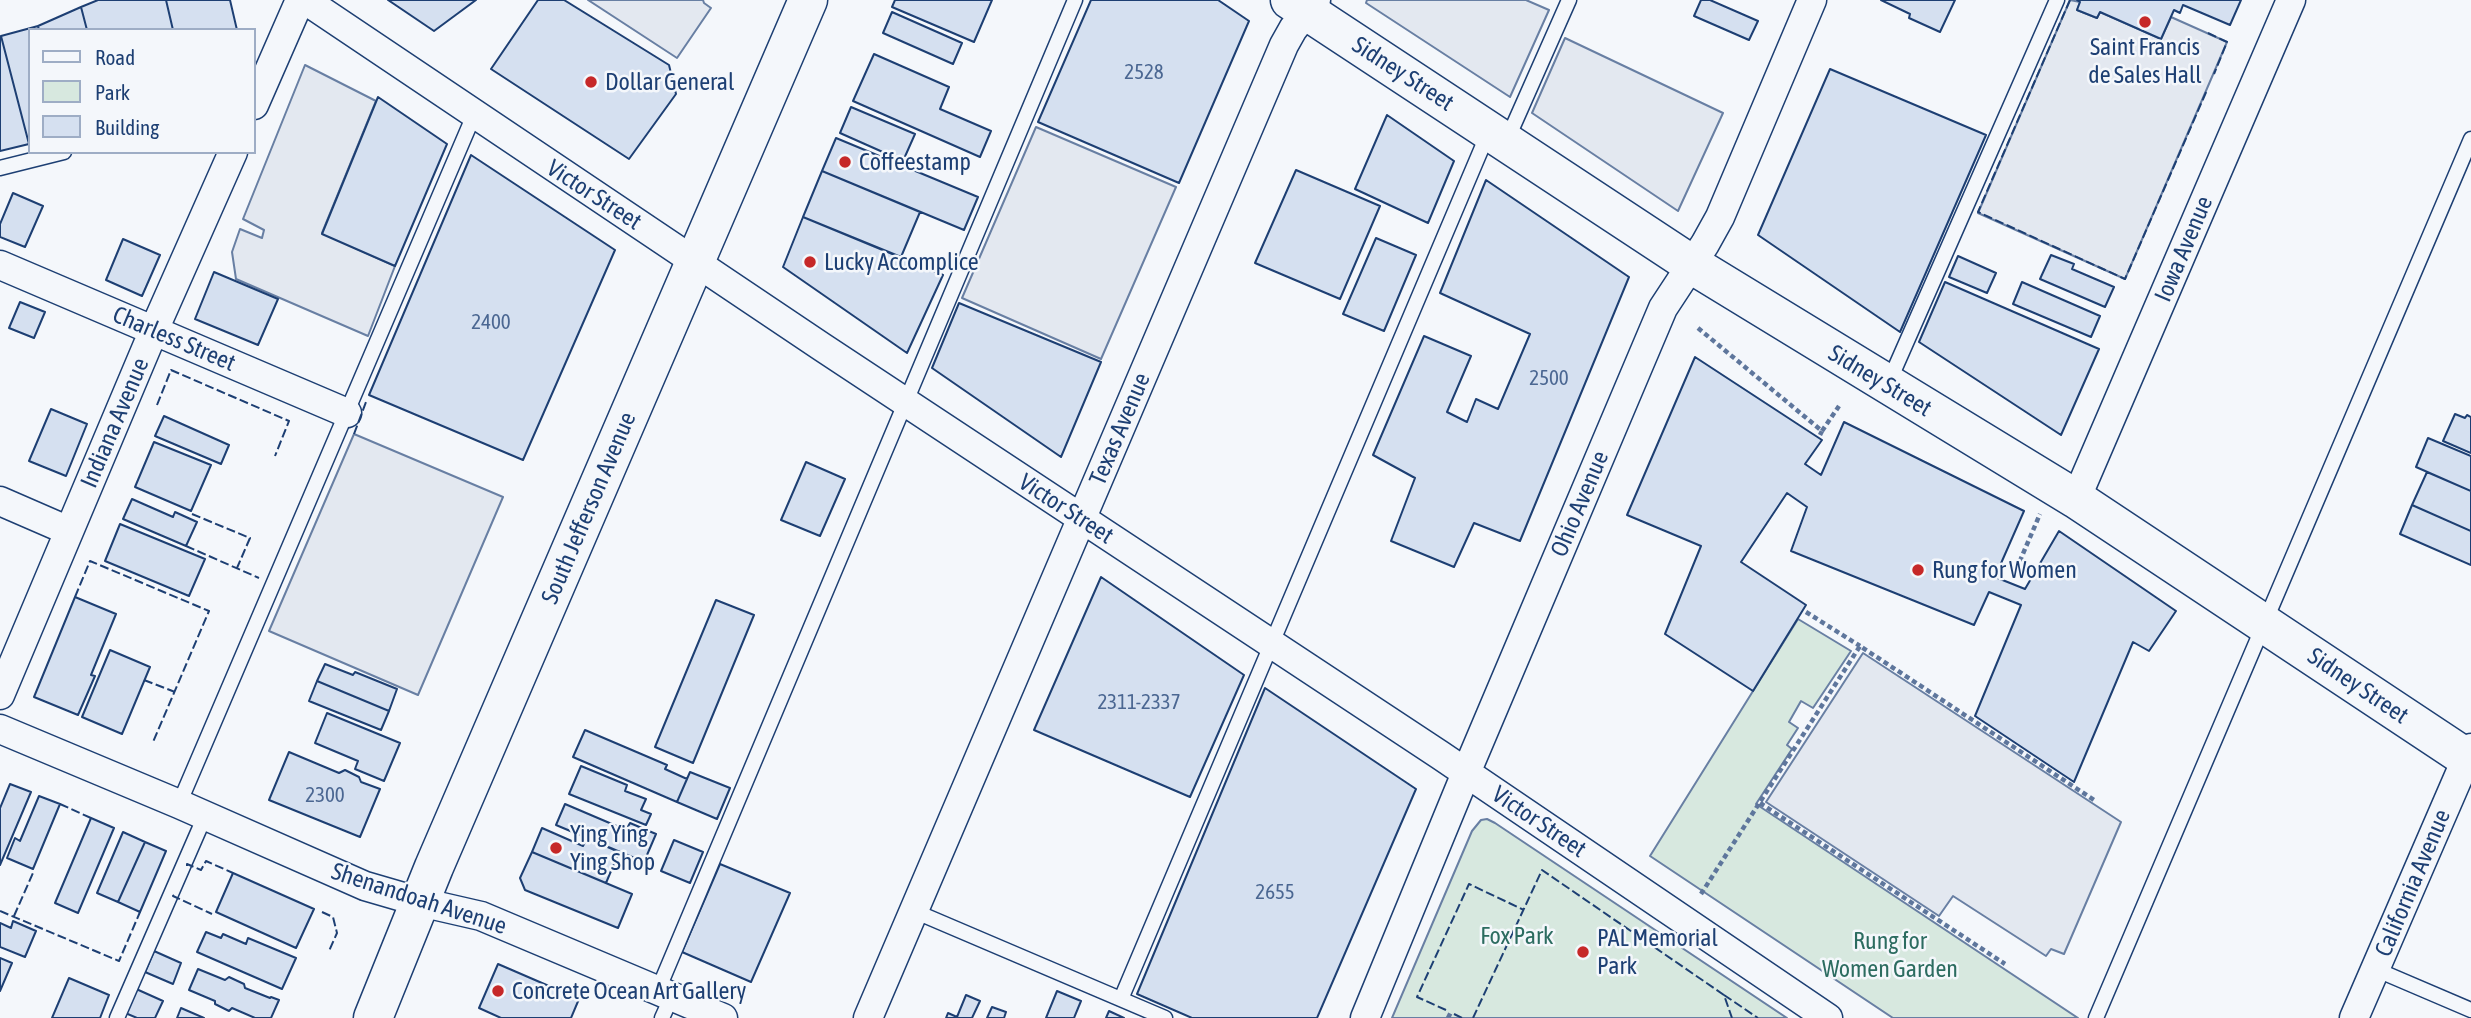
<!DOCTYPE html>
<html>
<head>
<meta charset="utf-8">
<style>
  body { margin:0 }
  #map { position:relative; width:2471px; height:1018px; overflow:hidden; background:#f4f7fb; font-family:"Asap Condensed",sans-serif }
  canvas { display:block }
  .legend { position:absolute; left:28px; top:28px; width:228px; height:126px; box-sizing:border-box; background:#f4f7fb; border:2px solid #9eadc5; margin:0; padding:9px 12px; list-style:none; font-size:21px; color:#1d3f73 }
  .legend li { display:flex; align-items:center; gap:14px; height:35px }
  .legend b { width:35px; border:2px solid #9eadc5 }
</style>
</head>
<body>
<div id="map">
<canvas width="2471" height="1018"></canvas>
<ul class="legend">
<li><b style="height:9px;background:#f4f7fb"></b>Road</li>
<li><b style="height:19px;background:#d7e8df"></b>Park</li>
<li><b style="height:19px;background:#d5e0f0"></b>Building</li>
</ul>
</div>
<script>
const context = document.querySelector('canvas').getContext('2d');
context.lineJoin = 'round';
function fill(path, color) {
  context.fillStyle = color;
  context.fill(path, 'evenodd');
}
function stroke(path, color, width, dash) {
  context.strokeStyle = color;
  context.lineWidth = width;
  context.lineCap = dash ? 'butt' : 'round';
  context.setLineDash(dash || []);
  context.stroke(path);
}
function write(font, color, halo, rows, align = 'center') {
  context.font = font + ' "Asap Condensed",sans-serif';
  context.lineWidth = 5;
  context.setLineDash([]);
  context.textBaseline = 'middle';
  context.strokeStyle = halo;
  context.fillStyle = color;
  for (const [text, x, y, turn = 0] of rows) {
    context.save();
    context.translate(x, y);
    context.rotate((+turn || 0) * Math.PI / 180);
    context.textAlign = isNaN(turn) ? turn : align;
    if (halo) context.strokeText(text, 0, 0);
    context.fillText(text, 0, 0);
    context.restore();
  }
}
const green = new Path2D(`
  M1798,619l53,32 -38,57 -12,-7 -12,21 9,6 -11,17 5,4 -36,55 322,214h-185l-243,-162z
  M1487,819l8,4 292,195h-395l80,-187 9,-11z`);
fill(green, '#d7e8df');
stroke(green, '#687fa3', 2);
const parking = new Path2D(`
  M588,0h115l1,3 7,5 -34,50z
  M1367,0h159l23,10 -39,87 -144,-94z
  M2070,0l10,2 -3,8 20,8 3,-6 61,27 10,-22 56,25 -102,237 -147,-66z
  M1565,38l158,75 -45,98 -146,-98z
  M305,65l71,36 -54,132 73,33 -27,70 -132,-57 -4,-27 8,-23 22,9 2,-8 -21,-11z
  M1036,127l140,60 -75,172 -139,-61z
  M354,434l149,63 -85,198 -149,-64z
  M1863,653l258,169 -57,132 -13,-5 -5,7 -93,-60 -14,20 -173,-114z`);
fill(parking, '#e3e8f0');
stroke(parking, '#687fa3', 2);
const building = new Path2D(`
  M98,0h68l7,30h-86l-6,-23z
  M166,0h64l7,30h-64z
  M388,0h88l-42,31z
  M538,0h26l105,65 7,29 -47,65 -138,-90z
  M895,0h97l-18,42 -82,-35z
  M1091,0h127l31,21 -70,162 -141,-61z
  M1701,0h9l48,21 -9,19 -55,-24z
  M1881,0h74l-15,32 -31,-14 1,-4z
  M2077,0h164l-11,25 -47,-20 -3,8 -6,-3 -13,29 -61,-27 -3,6 -20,-8 3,-8z
  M81,7l6,23h-48l-1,-4z
  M892,12l70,31 -9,21 -70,-31z
  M38,26l1,4h-9l-1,114 -28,-108z
  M1,36l28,108 -29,7v-114z
  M874,54l75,33 -9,22 51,22 -11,26 -127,-56z
  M1830,69l156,66 -86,197 -142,-97z
  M378,97l69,47 -52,122 -73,-32z
  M851,107l64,27 -12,27 -63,-28z
  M1387,115l67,46 -26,62 -73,-34z
  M836,138l142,59 -14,33 -142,-59z
  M471,155l144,95 -92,210 -154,-65z
  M1296,170l84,36 -40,93 -85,-36z
  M822,171l98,41 -19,45 -98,-40z
  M1486,180l143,97 -109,264 -46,-18 -20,44 -63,-26 24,-63 -42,-23 51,-119 47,20 -24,56 20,10 9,-23 22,10 32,-75 -90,-41z
  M13,193l30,13 -18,41 -25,-10v-13z
  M803,217l140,58 -36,78 -124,-86z
  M1376,238l40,17 -32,76 -41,-17z
  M123,239l37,16 -18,41 -36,-16z
  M2051,255l23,9 -2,5 42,18 -9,20 -65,-28z
  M1958,256l38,17 -9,20 -38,-16z
  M214,272l64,27 -20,46 -63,-26z
  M1945,282l154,67 -38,86 -142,-93z
  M2022,282l78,34 -9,21 -78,-33z
  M20,302l25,10 -11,26 -25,-10z
  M959,303l142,59 -40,95 -129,-89z
  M1695,357l127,83 -17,24 16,11 23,-53 180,89 -29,66 30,12 34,-58 117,80 -27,40 -16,-9 -59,140 -99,-66 46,-111 -32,-13 -15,33 -183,-74 16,-44 -20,-14 -46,69 65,43 -53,86 -88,-57 36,-88 -74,-31z
  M51,409l36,15 -21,52 -37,-15z
  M2455,414l10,4 2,-3 4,2v36l-28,-12z
  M164,416l65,29 -8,19 -66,-28z
  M2428,438l43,18v35l-55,-24z
  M154,442l57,23 -20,46 -56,-24z
  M806,462l39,17 -25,57 -39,-16z
  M2427,472l44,19v40l-59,-26z
  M132,499l41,18 2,-5 22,10 -11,24 -63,-27z
  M2412,505l59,26v34l-71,-31z
  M120,524l85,35 -16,37 -84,-35z
  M1101,577l143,98 -54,122 -156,-67z
  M75,597l41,17 -25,61 4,1 -17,39 -44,-18z
  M716,600l38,15 -61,148 -38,-16z
  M110,650l40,17 -28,67 -40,-17z
  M325,664l28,11 2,-3 42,17 -8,22 -72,-30z
  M317,681l72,30 -8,19 -72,-29z
  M1265,688l151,101 -99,229h-125l-55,-24z
  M327,713l73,30 -16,38 -29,-12 3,-8 -43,-18z
  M585,730l82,35 -2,4 22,10 -10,23 -104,-45z
  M289,752l50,21 6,-3 14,7 2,5 19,7 -20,48 -91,-37z
  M581,766l46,19 -2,6 21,8 -5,11 10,4 -5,11 -77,-31z
  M690,772l40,16 -13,31 -40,-17z
  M10,784l21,8 -31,73v-57z
  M39,796l21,8 -27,65 -26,-11 8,-20 5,3z
  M565,804l61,26 4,-7 26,11 -12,28 -88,-37z
  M91,818l23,10 -36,85 -23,-10z
  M542,828l41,18 4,-8 32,14 -13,31 -74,-31z
  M123,832l22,10 -27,60 -21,-9z
  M674,840l29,12 -13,31 -29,-12z
  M145,842l21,9 -26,61 -22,-10z
  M532,852l100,42 -14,34 -93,-38 -5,-12z
  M720,864l70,29 -39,89 -69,-30z
  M233,873l81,36 -18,39 -80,-36z
  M13,921l23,10 -11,26 -25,-10v-24l11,5z
  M206,932l15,6 2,-4 23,10 2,-6 48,20 -14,31 -85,-37z
  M154,951l27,12 -8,21 -28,-12z
  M0,958l12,5 -12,28z
  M498,964l81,35 -8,19h-70l-22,-10z
  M198,969l27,11 4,-3 15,7 1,4 25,10 1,-1 8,3 -8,18h-16l-23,-10 -3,3 -14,-7v-3l-26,-11z
  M69,978l40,17 -9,23h-48z
  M134,988l29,13 -8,17h-18l-14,-6z
  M1057,991l24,10 -7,17h-28z
  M966,995l14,6 -8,17h-26l2,-5 9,4z
  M992,1007l14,5 -2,6h-17z
  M181,1008l23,10h-27z
  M1109,1011l15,7h-18z`);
fill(building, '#d5e0f0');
stroke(building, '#1d3f73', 2);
const lane = new Path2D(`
  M1507,140l62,-140
  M0,168l64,-16
  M1888,384l169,-384
  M179,804l295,-689
  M914,911l251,107
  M2375,969l96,41
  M658,990l417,-990
  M1121,999l368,-868
  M117,1018l88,-202
  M662,1018l10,-22
  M2096,1018l375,-879`);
const street = new Path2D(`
  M305,0l517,347 618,408 388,263
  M254,105l46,-105
  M0,265l347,148
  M2076,499l215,-499
  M0,501l69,30
  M0,695l154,-365 79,-178
  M0,729l179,75 186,82 55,16 61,14 242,102
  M868,1018l416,-973 9,-16 23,-29
  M1365,1018l101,-245 197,-465 42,-64 15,-27 92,-217
  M2354,1018l117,-270`);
const secondary = new Path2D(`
  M1290,0l401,264 385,235 395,262`);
const primary = new Path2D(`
  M373,1018l61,-151 374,-867`);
stroke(lane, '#1d3f73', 17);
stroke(street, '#1d3f73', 31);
stroke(secondary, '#1d3f73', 41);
stroke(primary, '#1d3f73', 41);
stroke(new Path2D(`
  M1698,328l124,103 -2,4
  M1822,431l17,-25
  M2013,577l27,-63
  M1806,612l54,34
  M1760,803l245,161
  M1701,894l159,-248 234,154
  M1448,1018l3,-6`), '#5e769c', 4.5, [5, 3.5]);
stroke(lane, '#f4f7fb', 14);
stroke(street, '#f4f7fb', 28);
stroke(secondary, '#f4f7fb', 38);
stroke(primary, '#f4f7fb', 38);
stroke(new Path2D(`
  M2070,0l-92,212 147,67 82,-189
  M2208,33l19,9 -13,32
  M157,405l14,-35 118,51 -14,35
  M354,434l12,-32
  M192,514l58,24 -13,30
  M186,546l73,32
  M75,597l15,-36 119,50 -56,131
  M144,680l31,12
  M60,804l31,14
  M187,866v-2l14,6 5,-9 27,12
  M174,895l-1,1 39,18
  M0,911l119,50 21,-49
  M322,912l11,5 4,16 -8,18
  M14,916l19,-43
  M1724,995l34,23
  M1446,1010l-29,-13 52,-113 55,26
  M1454,1014l8,4
  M1473,1018l69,-148 182,125 8,23`), '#1d3f73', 2, [9, 3.5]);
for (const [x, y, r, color] of [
  [2145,22,7,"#c62828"],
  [591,82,7,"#c62828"],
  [845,162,7,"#c62828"],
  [810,262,7,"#c62828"],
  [1918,570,7,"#c62828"],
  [556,848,7,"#c62828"],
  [1583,952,7,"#c62828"],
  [498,991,7,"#c62828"]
]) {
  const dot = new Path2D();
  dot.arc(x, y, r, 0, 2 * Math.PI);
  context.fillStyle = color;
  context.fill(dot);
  stroke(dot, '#f4f7fb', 2.5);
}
write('21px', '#4b6792', null, [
  ["2528",1144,72],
  ["2400",491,322],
  ["2500",1549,378],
  ["2311-2337",1139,702],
  ["2300",325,795],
  ["2655",1275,892]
]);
write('24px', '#1d3f73', '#f4f7fb', [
  ["Saint Francis",2145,47,"center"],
  ["de Sales Hall",2145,75,"center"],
  ["Dollar General",605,82],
  ["Coffeestamp",859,162],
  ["Lucky Accomplice",824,262],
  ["Rung for Women",1932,570],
  ["Ying Ying",570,834],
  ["Ying Shop",570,862],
  ["PAL Memorial",1597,938],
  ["Park",1597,966],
  ["Concrete Ocean Art Gallery",512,991]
], 'left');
write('24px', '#1d3f73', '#f4f7fb', [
  ["Sidney Street",1403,74,33],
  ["Victor Street",594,195,33],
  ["Iowa Avenue",2184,249,-67],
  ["Charless Street",174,339,23],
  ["Sidney Street",1880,381,31],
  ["Indiana Avenue",115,423,-67],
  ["Texas Avenue",1120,429,-67],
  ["Ohio Avenue",1580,504,-67],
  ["South Jefferson Avenue",589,508,-67],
  ["Victor Street",1066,509,33],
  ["Sidney Street",2358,686,34],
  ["Victor Street",1539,822,34],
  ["California Avenue",2413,883,-67],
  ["Shenandoah Avenue",419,899,18]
]);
write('24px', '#2c6c60', '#f4f7fb', [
  ["Fox Park",1517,936],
  ["Rung for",1890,941],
  ["Women Garden",1890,969]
]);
</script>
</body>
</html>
